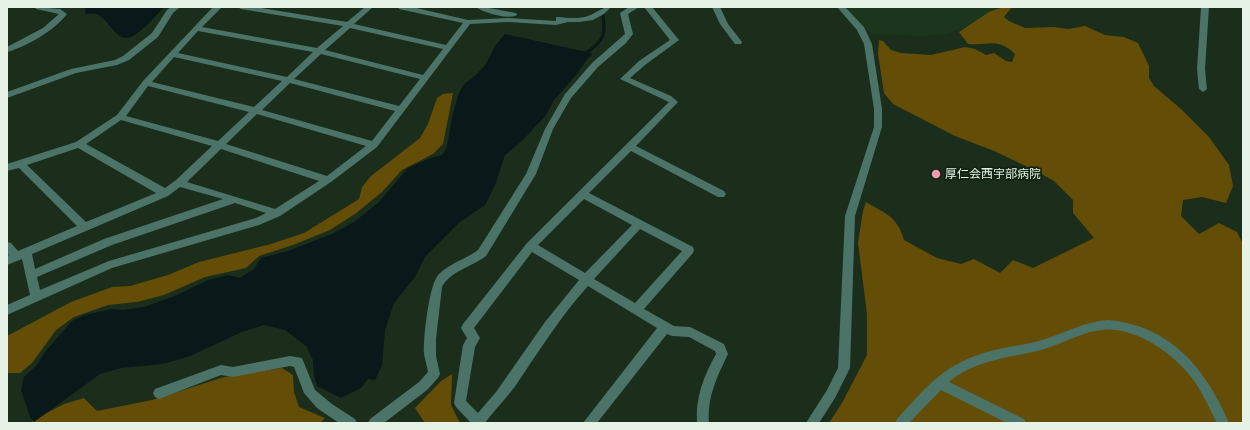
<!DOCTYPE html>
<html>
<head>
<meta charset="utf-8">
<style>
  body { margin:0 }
  #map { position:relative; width:1250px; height:430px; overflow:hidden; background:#1a2e1b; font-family:Commissioner,sans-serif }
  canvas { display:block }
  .frame { position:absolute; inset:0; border:8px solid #e5f2e5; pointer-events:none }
</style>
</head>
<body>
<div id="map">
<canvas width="1250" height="430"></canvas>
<div class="frame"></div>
</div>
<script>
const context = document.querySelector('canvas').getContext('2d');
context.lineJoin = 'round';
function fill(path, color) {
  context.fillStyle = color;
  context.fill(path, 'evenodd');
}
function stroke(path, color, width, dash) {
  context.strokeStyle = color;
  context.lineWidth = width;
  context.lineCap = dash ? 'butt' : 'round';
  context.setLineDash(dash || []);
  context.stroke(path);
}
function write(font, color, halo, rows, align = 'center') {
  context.font = font + ' Commissioner,"Noto Sans JP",sans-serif';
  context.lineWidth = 3.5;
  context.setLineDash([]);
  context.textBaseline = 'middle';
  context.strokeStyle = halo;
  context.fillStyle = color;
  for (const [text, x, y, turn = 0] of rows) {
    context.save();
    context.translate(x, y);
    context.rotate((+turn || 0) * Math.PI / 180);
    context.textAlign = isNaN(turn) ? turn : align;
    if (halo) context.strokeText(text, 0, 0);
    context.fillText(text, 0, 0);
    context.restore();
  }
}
fill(new Path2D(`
  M845,7h173l-71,27 -24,2 -52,-2z`), '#1c361d');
fill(new Path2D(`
  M1003,7h9l-8,10 5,4 16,7 29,-1 14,2 17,-3 20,9 19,2 14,6 11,23v12l5,8 27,23 28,28 20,28 4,21 -7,17 -24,-6 -19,3 -2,16 18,18 20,-11 18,9 6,12v179h-414l13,-20 25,-48v-41l-9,-71 5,-32 3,-9c20,12 31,14 38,38l33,18 24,6 13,-5 26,14 13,-13 20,8 61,-30 -21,-25v-13l-19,-19 -22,-12 -38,-18 -39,-15 -62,-32 -9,-11 -6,-39 1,-14 4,1 8,9 10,3 30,2 34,-8 10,2 11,6 8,-2 12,8 6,1 3,-8c-18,-17 -26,-8 -47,-10l-9,-12 30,-20z
  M453,93l-10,51 -10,10 -31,16 -20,22 -27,22 -25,16 -37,15 -34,11 -13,12 -41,9 -41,18 -27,7 -29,3 -34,12 -18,13 -24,33 -12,10h-13v-37l64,-34 41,-15 18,-1 38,-11 31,-13 72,-18 33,-11 55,-34 3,-12 9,-11 49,-38 8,-14 9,-26 6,-4z
  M282,368l11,7 1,17 5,15 26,11 -5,5h-288l1,-3 31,-16 20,-6 13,13 55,-11 72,-23z
  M452,374l-1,31 9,18h-35l-10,-15 26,-27z`), '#644d06');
fill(new Path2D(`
  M86,7h78c-9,10 -21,24 -33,30 -15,6 -22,-19 -35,-23 -3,-1 -7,0 -10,0l-1,-4z
  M505,34l86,19 1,2 -4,3 -12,17 -22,25 -8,15 -23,25 -18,15 -10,30 -10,20 -25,17 -35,35 -10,20 -21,26 -9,27 -3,35 -7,15 -7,-1 -7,9 -20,10 -24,-12 -3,-10 -1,-16 -7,-14 -21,-16 -21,-5 -22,7 -52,24 -27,8 -42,4 -21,6 -66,48 -4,-5 -9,-27 3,-13 13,-12 8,-13 27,-31 13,-6 27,-6 11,1 21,-3 31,-11 33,-16 20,-5 12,3 14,-9 7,-11 27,-7 44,-17 22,-12 25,-20 29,-34 20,-9 14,-4 5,-8 5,-30 7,-24 5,-9 12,-9 10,-11 9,-18z`), '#091819');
stroke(new Path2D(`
  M584,54c24,-14 21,-22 18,-47`), '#091819', 3);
fill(new Path2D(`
  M35,7l25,2 7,5c-12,16 -41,33 -60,38v-5l36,-19 16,-14 -23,-5z
  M171,7h9l-7,6 -15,24 -29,23 -12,5 -41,8 -69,25v-6l64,-23 44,-9 8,-4 29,-23 15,-23z
  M213,7h9l-20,20 115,21 26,-22 -102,-17 -4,-2h18l92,15 18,-15h8l-19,17 92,21 17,-22 -64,-14 -1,-2h14l56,13 40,-2 48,3v-4h3c9,1 20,2 29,-1 9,-3 13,-9 23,-9l-7,7 -11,6 -14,2h-11l-12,3 -48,-3 -38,2 -93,123 -46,35 -51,34 -21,9 -147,43 -105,47v-10l23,-10 -8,-36 -15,6v-9l2,-1 -2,-2v-11l4,1 7,8 59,-25 -58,-58 -12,3v-7l69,-22 41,-27 26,-34zM350,28l93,21 -20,26 -98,-25zM198,31l115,21 -26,25 -109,-24zM321,54l99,25 -21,27 -105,-27zM174,57l108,24 -28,26 -102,-25zM290,83l105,28 -23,30 -110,-31zM148,86l101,26 -31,29 -92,-25zM257,114l109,32 -39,30 -101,-32zM121,120l91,26 -36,34 -11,8 -79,-44zM78,148l78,45 -70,29 -59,-57zM221,149l98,32 -44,28 -88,-27zM180,187l43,12 -119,40 -69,30 -3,-15 136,-58zM235,203l31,10 -10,5 -147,43 -69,29 -3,-13 75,-32z
  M476,7c12,0 28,4 40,6l1,2c-7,5 -34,-2 -41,-8z
  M629,7h10l-11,7 5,20 -7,9 -28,24 -27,31 -18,31 -17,45 -50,82c-14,11 -36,15 -44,31l-6,52v17l4,18 -2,4 -11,12 -43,33h-16l2,-4 49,-37 9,-10c-1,-6 -3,-12 -4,-18 -1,-15 5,-71 15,-80 11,-11 27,-15 39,-24l48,-76 19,-45 20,-35 27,-31 33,-29 -5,-21z
  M644,7h8l27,33 -34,25 -15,13 41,18 7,6 -42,44 88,45 2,3 -2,3h-6l-87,-46 -42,42 104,54 1,3 -1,3 -49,56 30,17 16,1 34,17 4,10c-11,23 -21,43 -19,69h-12c-2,-25 7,-48 19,-69l-1,-3 -26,-14 -17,-1 -5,-2 -70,89h-14l74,-95 -69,-42c-28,31 -49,65 -72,99 -9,13 -22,25 -31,38h-14l-15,-16 -2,-4 9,-58 4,-7 -6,-10 2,-4 64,-81 142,-141 -49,-23 19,-18 31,-21zM584,199l48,26 -47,48 -47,-28zM640,229l42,22 -47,52 -41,-24zM532,252l47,28 -34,42 -49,70 -18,21 -12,-12 9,-54 5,-9 -6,-10z
  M712,7h8l8,17 14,18 -1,2h-6l-15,-20z
  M837,7h8l19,20 8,17 10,65v18l-27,89 -5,152 -15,30 -16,25h-13l21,-33 11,-22 7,-152 29,-89v-18l-10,-65 -7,-14z
  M1201,7h8l-4,62 2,20 -4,3 -4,-3 -2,-20z
  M1109,320c62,6 97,49 120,103h-12c-8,-15 -15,-32 -25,-45 -20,-26 -58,-52 -91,-48 -23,3 -42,16 -64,21 -30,7 -64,10 -88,31l75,37 2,4h-19l-66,-33 -32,33h-14l2,-4c31,-34 48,-56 94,-68 18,-5 37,-6 54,-12 22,-7 41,-18 64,-19z
  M290,356l12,2 13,32 17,14 23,15 2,4h-18l-22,-15 -13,-15 -10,-26 -4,-1 -57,11 -12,-2 -62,24 -4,-2 -2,-4 2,-4 66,-24 12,2z`), '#4c7367');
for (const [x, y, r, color] of [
  [936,174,5,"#f29aaf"]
]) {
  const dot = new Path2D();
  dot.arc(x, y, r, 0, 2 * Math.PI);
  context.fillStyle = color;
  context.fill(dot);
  stroke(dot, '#112411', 1.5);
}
write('12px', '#e5f2e5', '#112411', [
  ["厚仁会西宇部病院",945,174]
], 'left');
</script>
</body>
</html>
